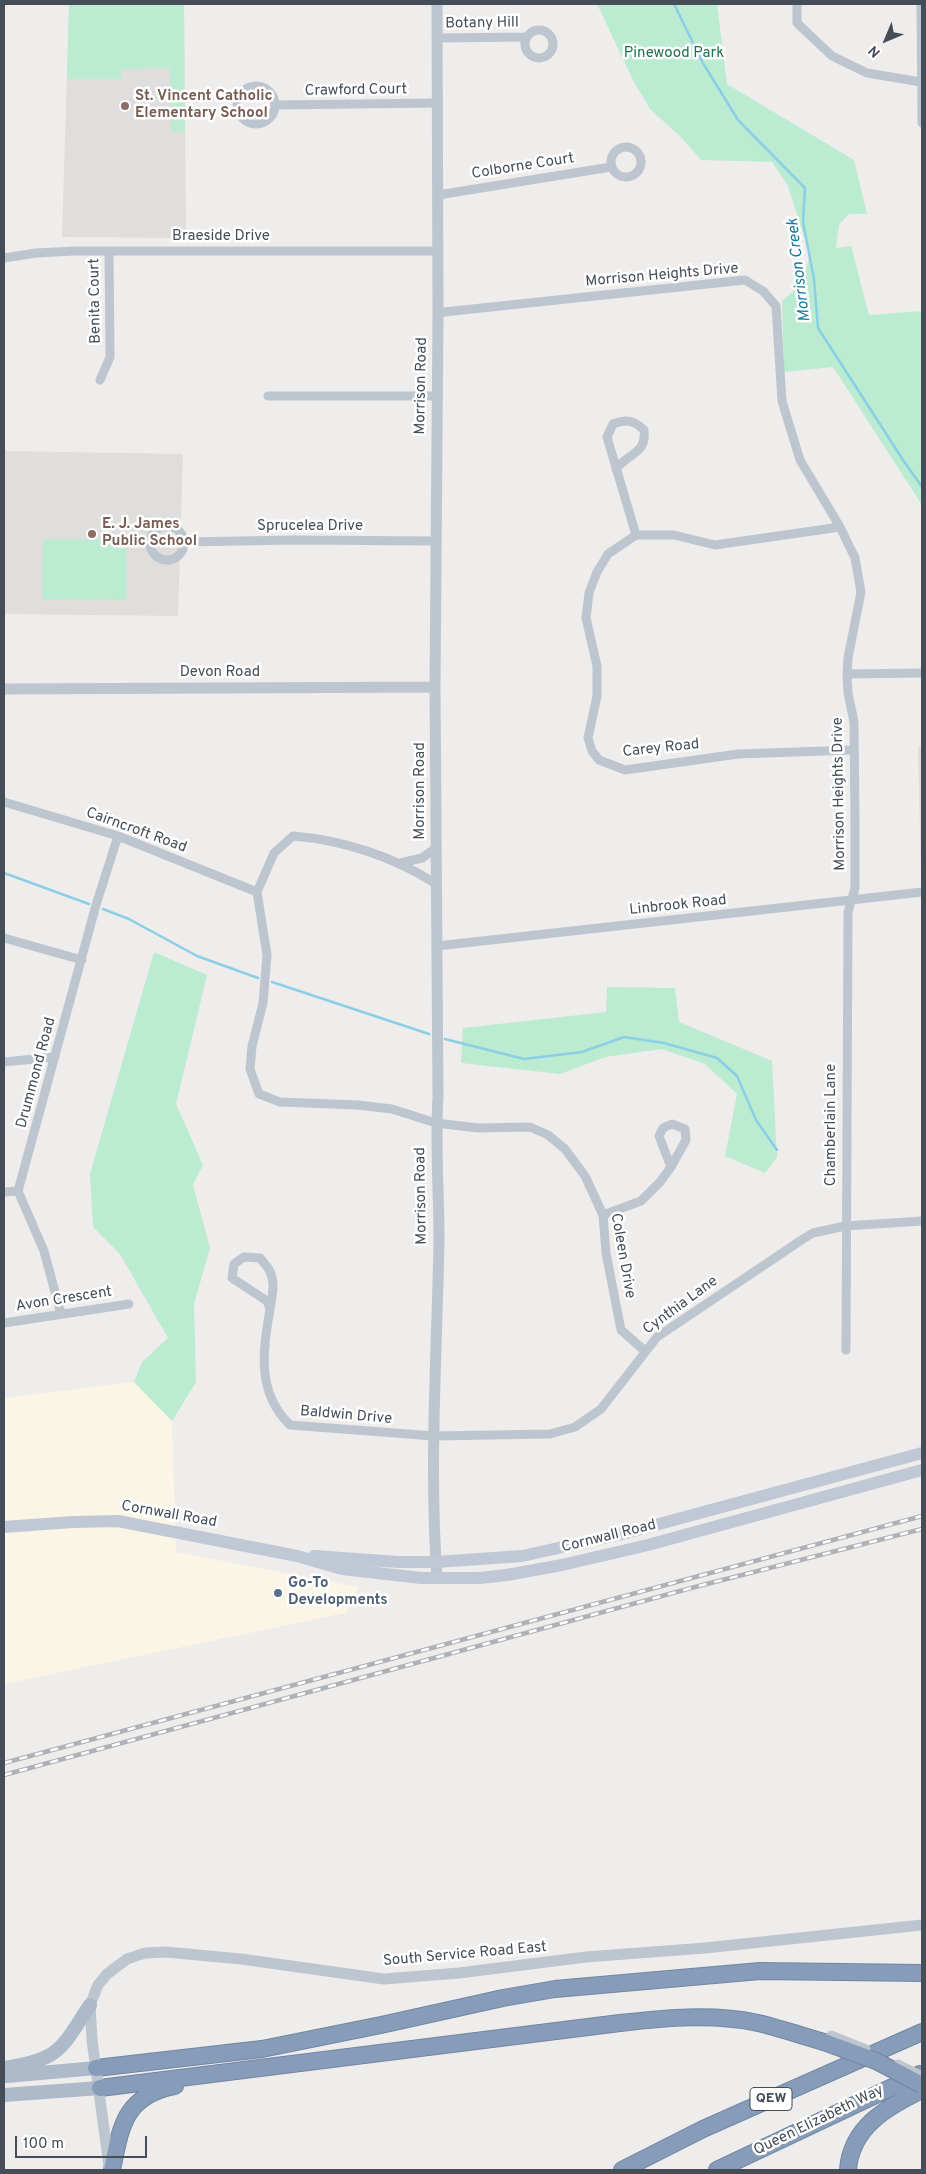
<!DOCTYPE html>
<html>
<head>
<meta charset="utf-8">
<style>
  body { margin:0 }
  #map { position:relative; width:926px; height:2174px; overflow:hidden; background:#efecec; font-family:Overpass,sans-serif }
  canvas { display:block }
  .frame { position:absolute; inset:0; border:5px solid #454e58; pointer-events:none }
  .north { position:absolute; left:861px; top:15px; width:50px; height:50px; -webkit-text-stroke:4px #fff; paint-order:stroke; rotate:225deg; font-size:14px; font-weight:700; line-height:20px; text-align:center; color:#454e58 }
  .north::after { content:''; display:block; margin:auto; width:18px; height:22px; background:#454e58; clip-path:polygon(50% 0,100% 100%,50% 72%,0 100%) }
  .scale { position:absolute; left:15px; top:2136px; width:132px; height:22px; box-sizing:border-box; border:2px solid #454e58; border-top:0; padding-left:6px; font-size:15px; line-height:18px; white-space:nowrap; color:#454e58; -webkit-text-stroke:4px #fff; paint-order:stroke }
</style>
</head>
<body>
<div id="map">
<canvas width="926" height="2174"></canvas>
<div class="frame"></div>
<div class="north">N</div>
<div class="scale">100 m</div>
</div>
<script>
const context = document.querySelector('canvas').getContext('2d');
context.lineJoin = 'round';
function fill(path, color) {
  context.fillStyle = color;
  context.fill(path, 'evenodd');
}
function stroke(path, color, width, dash) {
  context.strokeStyle = color;
  context.lineWidth = width;
  context.lineCap = dash ? 'butt' : 'round';
  context.setLineDash(dash || []);
  context.stroke(path);
}
function write(font, color, halo, rows, align = 'center') {
  context.font = font + ' Overpass,sans-serif';
  context.lineWidth = 5;
  context.setLineDash([]);
  context.textBaseline = 'middle';
  context.strokeStyle = halo;
  context.fillStyle = color;
  for (const [text, x, y, turn = 0] of rows) {
    context.save();
    context.translate(x, y);
    context.rotate((+turn || 0) * Math.PI / 180);
    context.textAlign = isNaN(turn) ? turn : align;
    if (halo) context.strokeText(text, 0, 0);
    context.fillText(text, 0, 0);
    context.restore();
  }
}
fill(new Path2D(`
  M134,1382l38,39 4,131 183,35 -13,26 -342,71v-286z`), '#faf5e4');
fill(new Path2D(`
  M69,4h115l2,234 -124,-1z
  M4,451l179,3 -5,162 -174,-2z
  M922,746v130l-1,1 -3,-130z`), '#e0dddd');
fill(new Path2D(`
  M69,4h115l1,129 -14,-2 -1,-63 -49,1v10h-54z
  M597,4h120l10,80 127,76 13,54h-18l-10,11 -3,23 15,-2 18,69 53,-4v194l-89,-138 -49,5 -2,-71 19,-17 9,-28 -22,-70 -16,-24 -71,-2 -20,-23 -31,-28 -16,-27z
  M43,539l83,1v60l-84,-1z
  M154,952l53,23 -31,129 27,61 -10,20 17,63 -16,56 2,78 -24,39 -38,-39 8,-20 26,-24 -48,-84 -27,-27 -3,-53z
  M607,987l68,1 4,34 93,39 5,96 -12,16 -40,-17 12,-62 -32,-30 -43,-15 -57,8 -45,17 -99,-11 2,-35 143,-16z`), '#bbebd0');
stroke(new Path2D(`
  M674,4l29,59 35,57 67,68 -2,34 11,57 4,49 85,132 19,27
  M4,873l85,31
  M103,909l26,10 68,37 61,22
  M272,982l157,52
  M445,1039l79,20 58,-7 42,-15 40,6 53,15 20,18 19,44 21,30`), '#8acfe6', 2.5);
const motorway = new Path2D(`
  M96,2068l166,-19 119,-24 122,-27 52,-9 205,-18 162,2
  M100,2088l520,-65c45,-5 93,-10 138,0 22,5 44,13 66,19
  M112,2170c9,-44 12,-74 63,-84
  M622,2170l81,-41 219,-97
  M717,2170l203,-96
  M848,2170c3,-43 39,-63 74,-80`);
stroke(motorway, '#7187a4', 18);
stroke(new Path2D(`
  M797,4v19l35,33 35,17 54,9
  M921,4l1,119
  M525 44a14 14 0 1 1 28 0a14 14 0 1 1-28 0Z
  M437,38l90,-1
  M237 105a19 19 0 1 1 38 0a19 19 0 1 1-38 0Z
  M275,105l163,-2
  M611 162a15 15 0 1 1 30 0a15 15 0 1 1-30 0Z
  M438,195l173,-28
  M4,258l32,-5 39,-2h363
  M438,314l6,-2 301,-32 18,11 13,15 6,95 18,59 40,67 15,31 6,34 -13,66 -1,16 1,19 6,29 1,99v67l-7,24 -2,438
  M100,380l10,-23 -1,-106
  M268,396h169
  M616,469c13,-16 31,-16 28,-39 -10,-10 -18,-11 -31,-6l-6,13 29,98
  M150 543a17 17 0 1 1 34 0a17 17 0 1 1-34 0Z
  M840,527l-125,18 -41,-10h-38l-28,19 -11,18 -8,21 -3,25 11,48v30l-9,42 4,13 7,9 26,10 113,-16 116,-4
  M184,542l110,-2 143,1
  M847,674l75,-1
  M4,802l114,34 139,56
  M400,863l22,-5 14,-10
  M436,884c-41,-27 -93,-44 -143,-48l-19,17 -17,39 10,63 -4,48 -11,43 -2,23 9,25 21,8 78,3 34,4 44,14 42,5 52,-1 18,8 17,14 20,27 18,39 3,38 15,77 24,21
  M4,938l78,22
  M437,946l485,-54
  M4,1062l51,-5
  M4,1192l14,-1
  M603,1215l38,-14 19,-19 11,-15 15,-27 -1,-11 -13,-5 -9,4 -4,8 12,31
  M270,1309l-3,-8 -35,-23 2,-14 10,-7 16,1c3,4 7,8 9,12 7,11 3,27 1,39 -7,42 -14,83 20,116l144,11 116,-2 25,-7 26,-18 56,-72 146,-98 10,-6 32,-7 77,-5
  M61,1314l-17,-63 -26,-60 78,-286 22,-69
  M4,1323l125,-19`), '#bdc6ce', 9);
stroke(new Path2D(`
  M4,689l431,-2
  M437,1578c-8,-113 0,-225 2,-338 0,-48 -4,-96 -1,-144l-3,-409 3,-373 -1,-310
  M109,2166l-17,-126 -2,-35 8,-20 9,-11 20,-15 18,-6 21,-1 75,7 143,20 75,-6 127,-16 119,-9 217,-23`), '#bdc6ce', 11);
stroke(new Path2D(`
  M4,1527l69,-5 45,-1 179,35 45,13 79,9h59l27,-3 55,-10 86,-20 274,-75
  M314,1556l84,6h38l86,-6 100,-22 300,-81`), '#bfc8d4', 12);
stroke(new Path2D(`
  M4,2068c57,-9 56,-18 86,-63
  M7,2076l89,-8
  M4,2095l96,-7`), '#acbaca', 14);
stroke(motorway, '#869cb9', 16);
const rail = new Path2D(`
  M4,1763l918,-247
  M4,1775l691,-188 227,-58`);
stroke(rail, '#aeb1b6', 4.5);
stroke(rail, '#fff', 2.5, [8]);
const motorwayBridge = new Path2D(`
  M824,2042l52,19 46,24`);
stroke(motorwayBridge, '#7187a4', 18, []);
stroke(new Path2D(`
  M831,2035l35,14
  M898,2064l24,12`), '#bdc6ce', 9);
stroke(motorwayBridge, '#869cb9', 16);
for (const [x, y, r, color] of [
  [125,106,5,"#8d6e63"],
  [92,534,5,"#8d6e63"],
  [278,1593,5,"#5c6f8a"]
]) {
  const dot = new Path2D();
  dot.arc(x, y, r, 0, 2 * Math.PI);
  context.fillStyle = color;
  context.fill(dot);
  stroke(dot, '#fff', 2);
}
for (const [x, y, w] of [
  [771,2099,42]
]) {
  const box = new Path2D();
  box.roundRect(x - w / 2, y - 11.5, w, 23, 4);
  context.fillStyle = '#fff';
  context.fill(box);
  stroke(box, '#454e58', 1);
}
write('bold 14px', '#454e58', null, [
  ["QEW",771,2099]
]);
write('15px', '#454e58', '#fff', [
  ["Botany Hill",482,24,-1],
  ["Crawford Court",356,91,-1],
  ["Colborne Court",523,167,-9],
  ["Braeside Drive",221,237],
  ["Morrison Heights Drive",662,276,-5],
  ["Benita Court",96,301,-91],
  ["Morrison Road",422,386,-89],
  ["Sprucelea Drive",310,527],
  ["Devon Road",220,673],
  ["Carey Road",661,749,-6],
  ["Morrison Road",421,791,-90],
  ["Morrison Heights Drive",840,794,-91],
  ["Cairncroft Road",136,831,20],
  ["Linbrook Road",678,906,-6],
  ["Drummond Road",37,1073,-75],
  ["Chamberlain Lane",832,1125,-90],
  ["Morrison Road",422,1196,-91],
  ["Coleen Drive",622,1256,80],
  ["Avon Crescent",64,1300,-9],
  ["Cynthia Lane",681,1306,-36],
  ["Baldwin Drive",346,1416,5],
  ["Cornwall Road",169,1515,10],
  ["Cornwall Road",609,1537,-14],
  ["South Service Road East",465,1955,-5],
  ["Queen Elizabeth Way",819,2121,-26]
]);
write('15px', '#1b744c', '#fff', [
  ["Pinewood Park",674,54]
]);
write('bold 15px', '#785e54', '#fff', [
  ["St. Vincent Catholic",135,97],
  ["Elementary School",135,114],
  ["E. J. James",102,525],
  ["Public School",102,542]
], 'left');
write('bold 15px', '#4e5e75', '#fff', [
  ["Go-To",288,1584],
  ["Developments",288,1601]
], 'left');
write('italic 16px', '#147a9d', '#fff', [
  ["Morrison Creek",800,270,-97]
]);
</script>
</body>
</html>
